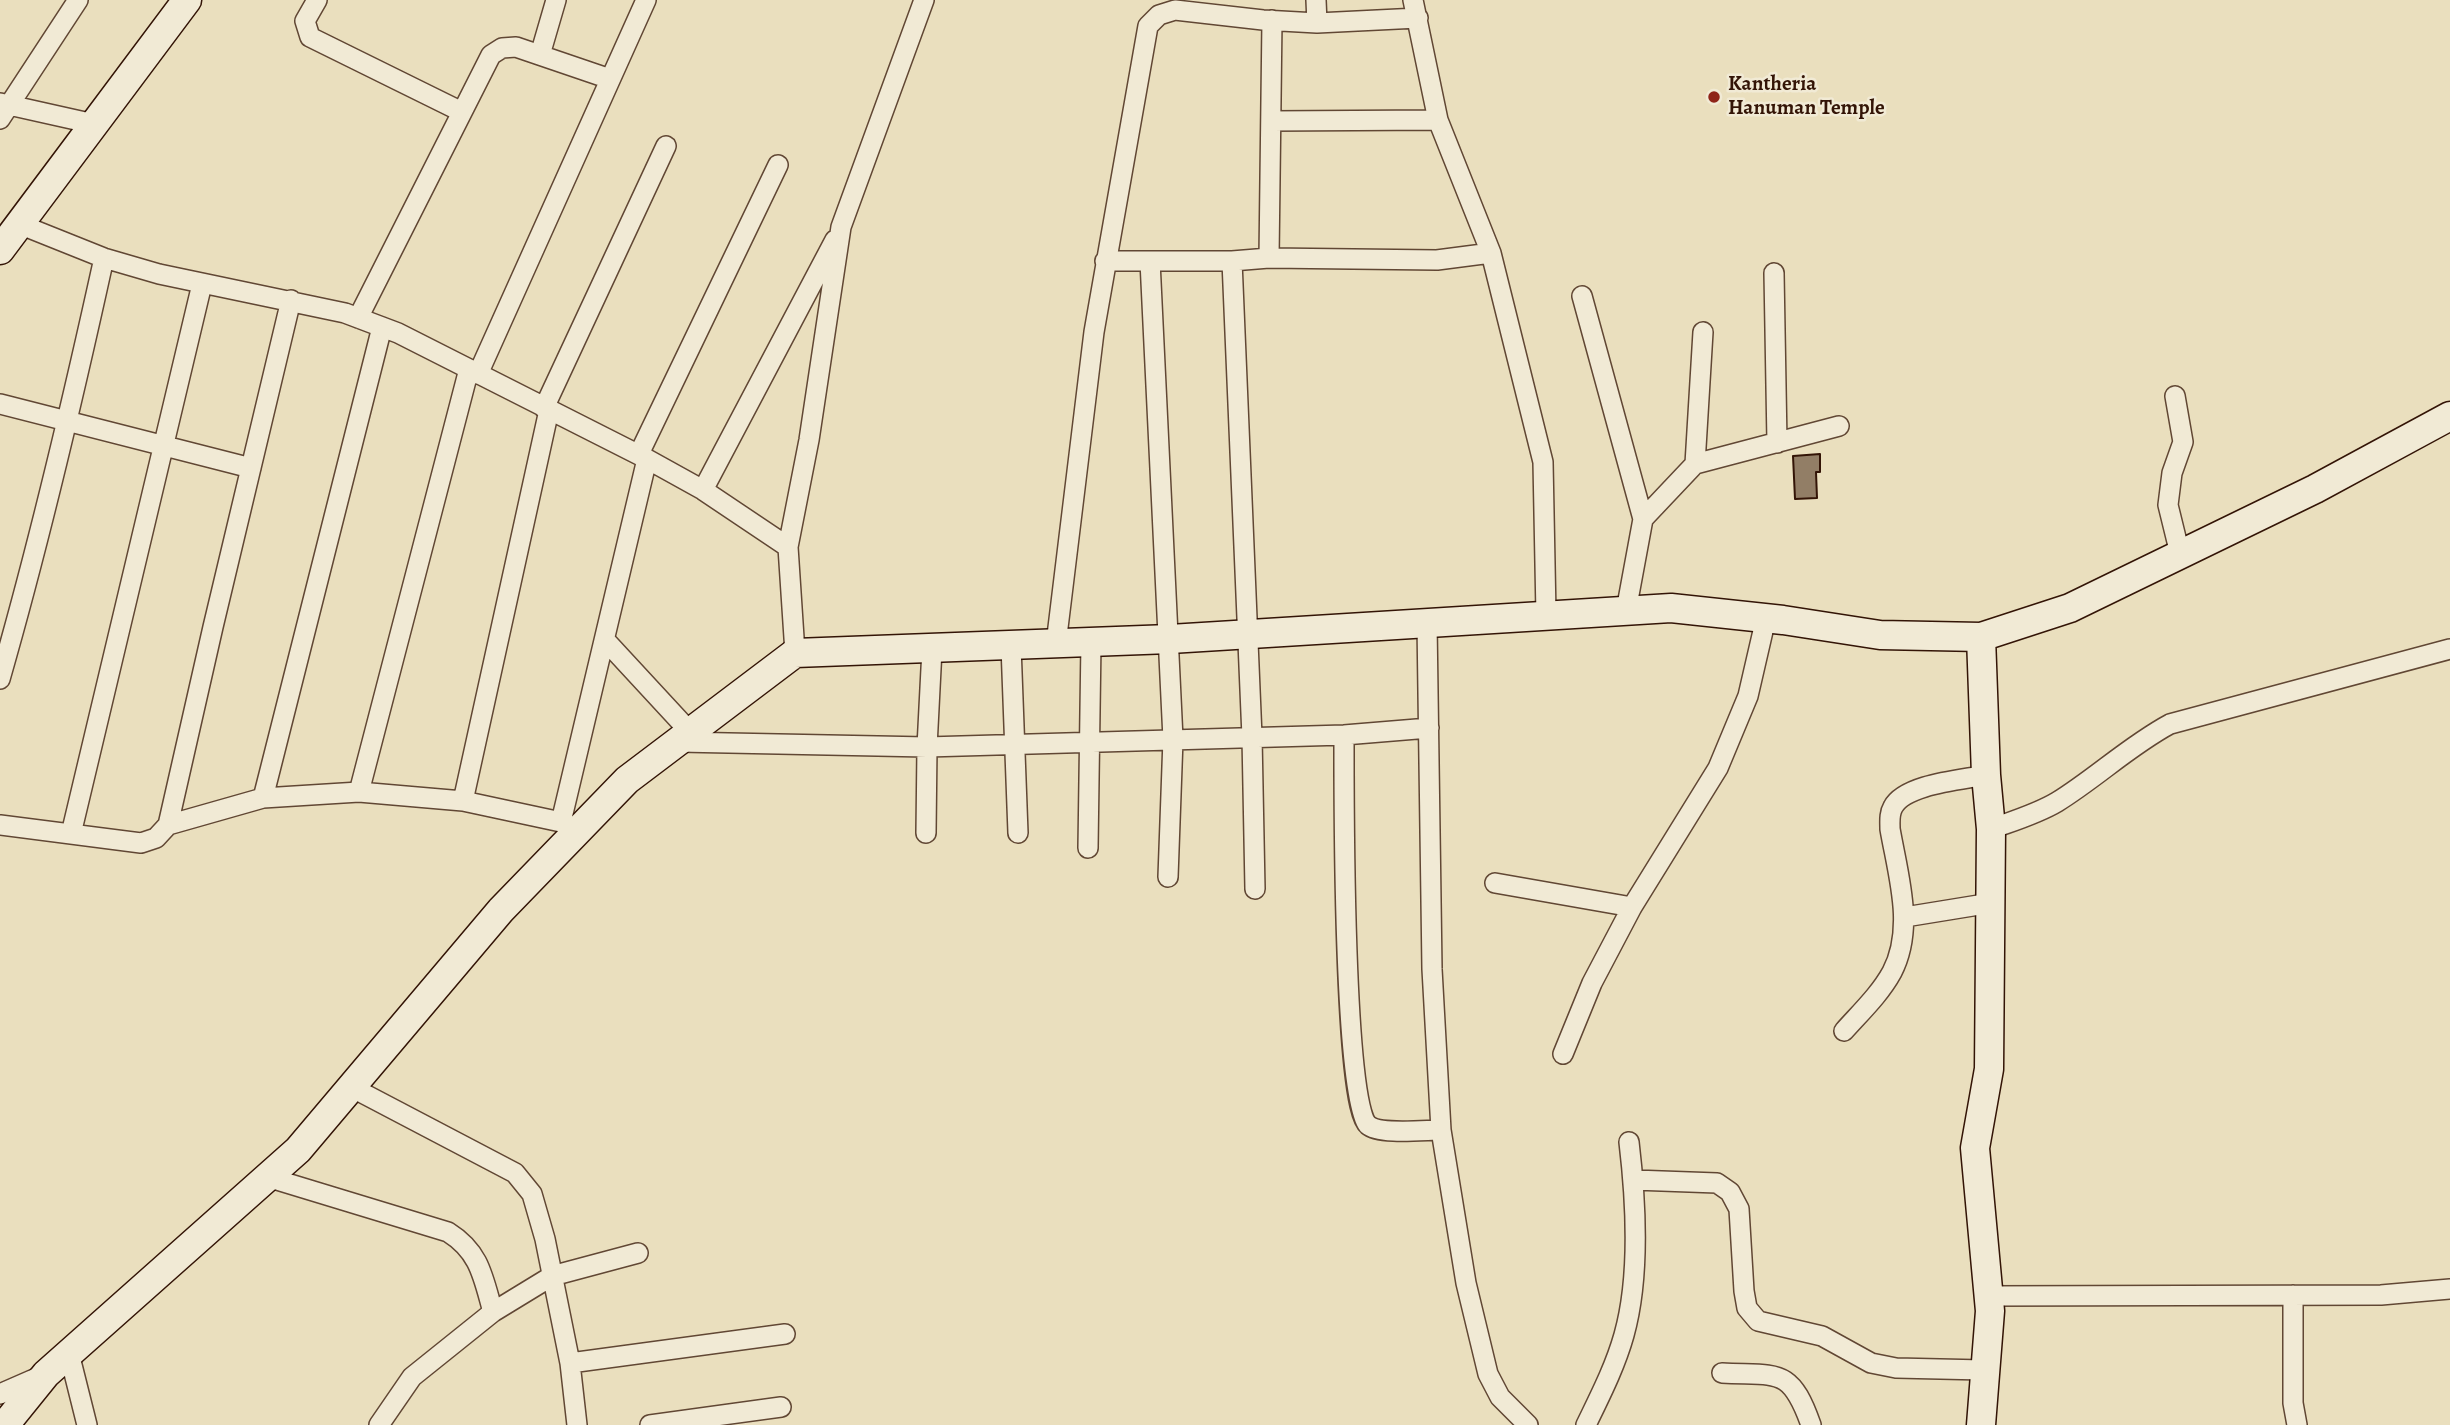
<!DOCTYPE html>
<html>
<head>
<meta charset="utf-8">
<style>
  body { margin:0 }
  canvas { display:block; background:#eadfbe }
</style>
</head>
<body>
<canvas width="2450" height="1425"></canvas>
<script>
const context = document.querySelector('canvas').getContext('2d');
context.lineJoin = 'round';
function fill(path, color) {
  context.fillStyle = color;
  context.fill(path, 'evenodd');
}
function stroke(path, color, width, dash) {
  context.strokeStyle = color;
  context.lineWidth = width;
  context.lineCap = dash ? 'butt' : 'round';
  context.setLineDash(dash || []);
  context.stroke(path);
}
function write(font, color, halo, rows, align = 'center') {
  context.font = font + ' Alegreya,serif';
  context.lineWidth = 5;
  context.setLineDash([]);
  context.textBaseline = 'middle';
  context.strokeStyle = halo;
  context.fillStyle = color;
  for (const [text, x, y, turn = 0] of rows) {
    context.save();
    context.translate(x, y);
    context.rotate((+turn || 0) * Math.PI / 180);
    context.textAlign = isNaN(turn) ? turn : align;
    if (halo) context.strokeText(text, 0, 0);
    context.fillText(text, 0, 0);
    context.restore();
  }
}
const building = new Path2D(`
  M1820,454v18h-4l1,26 -22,1 -2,-43z`);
fill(building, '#927e66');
stroke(building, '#331406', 2);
const street = new Path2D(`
  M317,0l-12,21 5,16 152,75
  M1316,0l1,23
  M1413,0l25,120 53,133 52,209 3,153
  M540,55l16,-55
  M0,103l94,21
  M0,119l78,-119
  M1271,121l167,-1
  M19,224l85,34 55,16 186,39 53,20 249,126 56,31 85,57 7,106
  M1269,258l3,-238
  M1105,261h127l37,-3 168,2 54,-7
  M1150,261l23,478 -5,138
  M1232,261l20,476 3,152
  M1774,273l3,170
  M1582,296l61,223 -17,92
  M358,318l133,-263 11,-7 14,-1 94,32
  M478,374l168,-374
  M2175,396l8,46 -11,31 -4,32 12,49
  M0,404l251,64
  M544,408l122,-262
  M639,454l139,-289
  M1695,464l8,-132
  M703,490l132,-250
  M1643,519l52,-55 144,-38
  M788,547l21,-107 32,-213 83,-227
  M1427,623l5,346 9,161 25,153 22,91 12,23 28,28
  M605,640l86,93
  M1056,644l38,-312 54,-306 11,-11 16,-5 88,10 54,3 101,-5
  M1011,646l7,187
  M0,679c40,-139 73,-280 104,-421
  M1344,735c0,51 -1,370 24,390 11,10 57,5 73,5
  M679,742l248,5 417,-12 85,-7
  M359,792l110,-423
  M263,798l119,-471
  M463,801l86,-391
  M0,825l141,18 15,-5 12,-13 45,-198 78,-327
  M168,825l95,-27 96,-6 104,9 98,21
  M572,827l-11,-5 86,-363
  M1991,829c22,-8 46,-15 66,-27 39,-24 72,-56 113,-78l280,-75
  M926,833l1,-86 5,-98
  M71,834l131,-550
  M1088,848l3,-206
  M1495,883l137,24
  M1905,917l86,-14
  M1844,1031c17,-19 36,-37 48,-59 23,-44 6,-97 -2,-143 0,-8 -1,-15 3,-22 12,-23 69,-27 93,-32
  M1563,1054l29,-71 40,-76 86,-139 30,-72 18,-78
  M351,1087l164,86 17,21 13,45 25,124 7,62
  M267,1177l181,55c32,20 35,45 45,80
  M1634,1180l83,3 13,9 9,17 5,82 3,17 11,13 64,15 49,27 25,5 88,2
  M2293,1295v108l4,22
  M1989,1296l392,-1 69,-6
  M69,1353l18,72
  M570,1363l215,-29
  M1722,1373c56,3 68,-7 89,52
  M0,1394l41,-18
  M379,1425l33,-48 81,-65 59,-36 86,-23
  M650,1425l131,-18
  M1586,1425c14,-29 29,-58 38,-90 16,-57 12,-134 5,-193`);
const secondary = new Path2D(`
  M0,250l187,-250
  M8,1425v-4l38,-47 252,-224 203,-240 126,-130 168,-127 375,-14 501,-31 112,12 97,15 101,2 89,-29 245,-119 135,-73
  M1981,1425l9,-114 -15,-163 14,-79 2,-240 -5,-54 -5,-138`);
stroke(street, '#614734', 22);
stroke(secondary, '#331406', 31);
stroke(street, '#f1ead5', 19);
stroke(secondary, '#f1ead5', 28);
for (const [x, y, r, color] of [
  [1714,97,7,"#8f2418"]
]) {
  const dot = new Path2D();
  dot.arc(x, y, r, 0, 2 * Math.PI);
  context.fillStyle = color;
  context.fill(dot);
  stroke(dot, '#f1ead5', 2.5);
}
write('bold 21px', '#331406', '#f1ead5', [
  ["Kantheria",1728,85],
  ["Hanuman Temple",1728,109]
], 'left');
</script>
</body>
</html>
